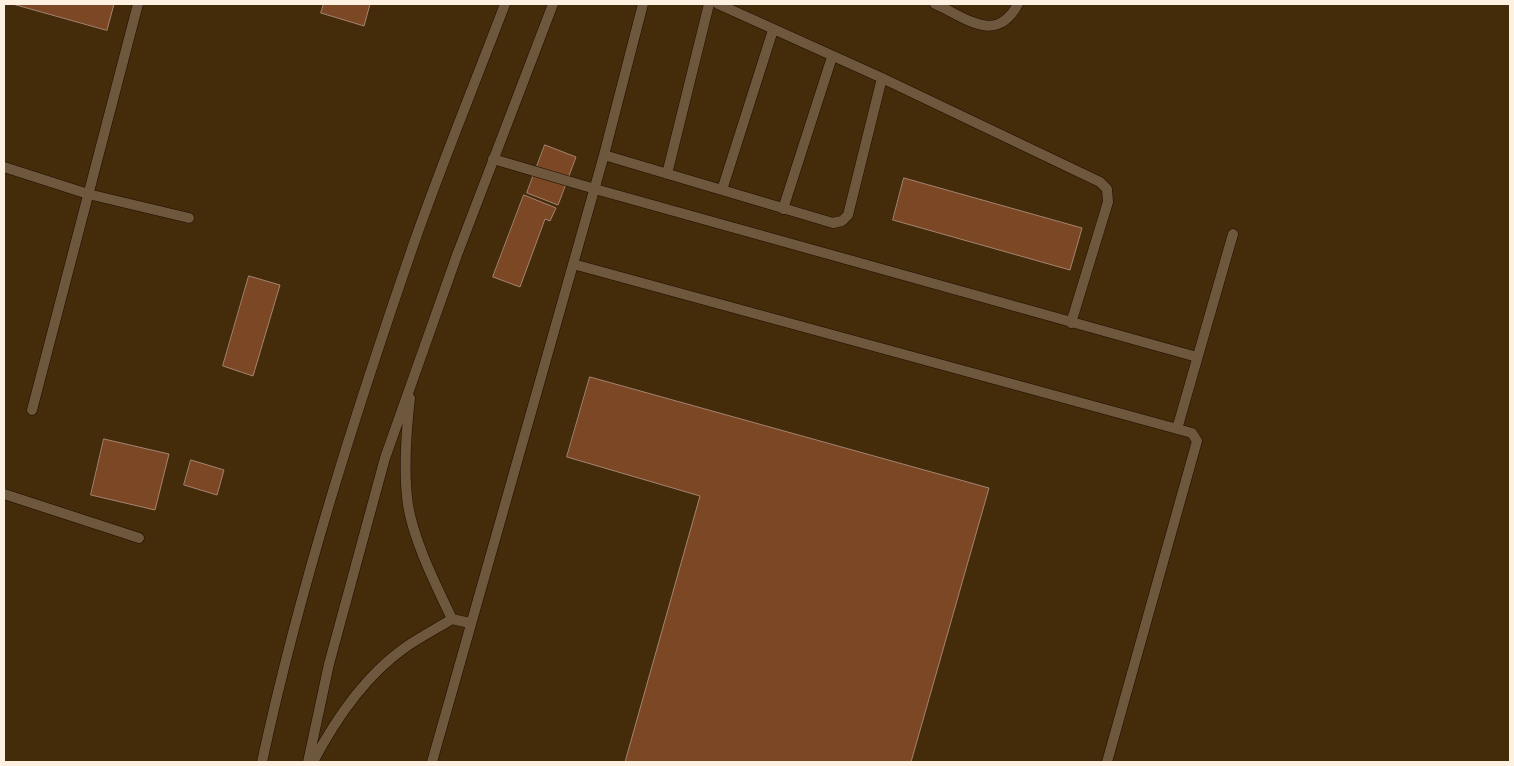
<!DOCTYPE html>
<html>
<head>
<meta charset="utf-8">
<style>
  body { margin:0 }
  #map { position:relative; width:1514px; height:766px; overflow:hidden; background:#362309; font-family:Signika,sans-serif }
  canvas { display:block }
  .frame { position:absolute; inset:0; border:5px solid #fef1e2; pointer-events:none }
</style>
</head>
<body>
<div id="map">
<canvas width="1514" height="766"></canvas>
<div class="frame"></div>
</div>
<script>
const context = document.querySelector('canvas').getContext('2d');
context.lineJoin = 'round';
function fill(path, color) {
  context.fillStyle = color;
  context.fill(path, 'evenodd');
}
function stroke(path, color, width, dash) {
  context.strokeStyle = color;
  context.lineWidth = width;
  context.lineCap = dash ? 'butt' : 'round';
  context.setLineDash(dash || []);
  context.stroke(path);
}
fill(new Path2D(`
  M4,4h1506v758h-1506z`), '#442c0a');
const building = new Path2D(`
  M13,4h101l-7,26z
  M324,4h46l-6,22 -43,-13z
  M545,145l31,12 -18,48 -31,-12z
  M904,178l178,50 -12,42 -177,-50z
  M524,195l32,13 -6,13 -5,-2 -25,68 -27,-10z
  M249,276l31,9 -27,91 -30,-10z
  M590,377l399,111 -78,274h-286l75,-266 -133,-39z
  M104,439l65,15 -14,56 -64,-15z
  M191,460l33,10 -7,25 -33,-10z`);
fill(building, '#7c4724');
stroke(building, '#a48471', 1);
const service = new Path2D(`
  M643,4l-39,151 229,68 9,-2 6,-6 34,-137
  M718,4l164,74 218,104 7,7 1,13 -37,121
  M935,4c32,14 61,41 83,0
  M493,159l102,30 602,168
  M4,167l84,27 101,24
  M667,174l42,-170
  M722,190l51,-160
  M783,209l49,-152
  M573,264l619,169 5,8 -90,321
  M410,398c-4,35 -7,72 -2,107 6,37 28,80 44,114
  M32,410l106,-406
  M1177,429l56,-195
  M4,494l135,44
  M262,762c38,-176 93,-348 152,-519 28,-80 61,-160 91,-239
  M308,762l21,-98 56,-206 72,-203 96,-251
  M313,762c22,-42 50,-84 90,-113 15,-11 33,-20 49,-30l18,4
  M432,762l172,-607`);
stroke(service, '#1d0c00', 11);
stroke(service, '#6d573d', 10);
</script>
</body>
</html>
